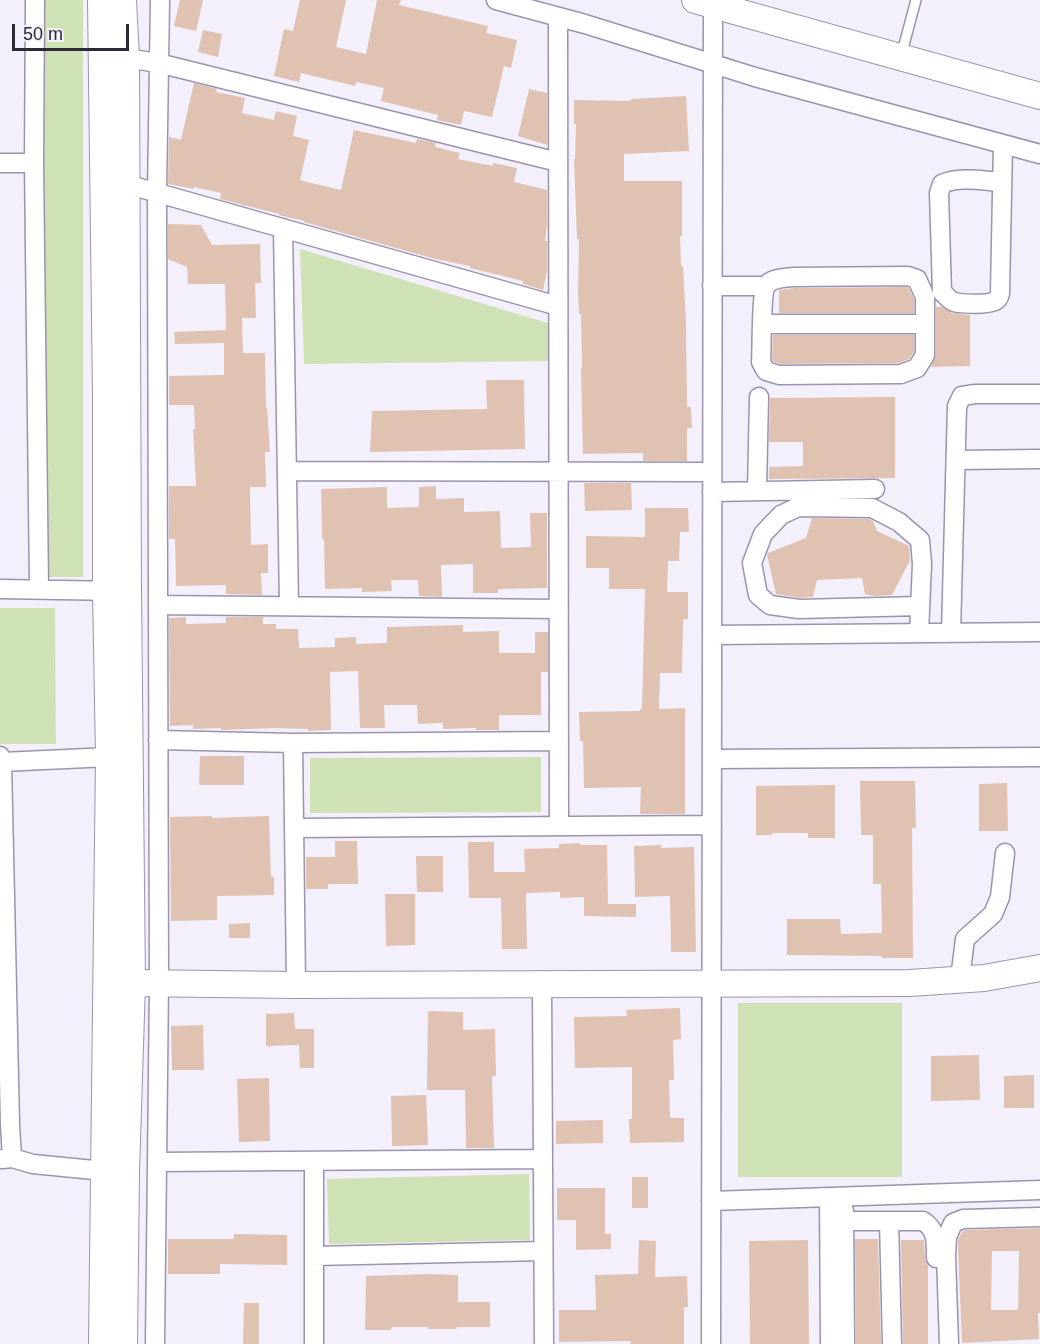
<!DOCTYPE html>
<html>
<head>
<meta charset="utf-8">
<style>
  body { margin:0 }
  #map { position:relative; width:1040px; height:1344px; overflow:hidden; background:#f3f0fc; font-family:Arial,sans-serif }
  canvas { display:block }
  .scale { position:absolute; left:12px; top:24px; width:117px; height:27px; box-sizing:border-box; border:3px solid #2d2a35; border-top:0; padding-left:8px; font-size:18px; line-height:21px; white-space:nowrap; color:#2d2a35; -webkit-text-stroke:4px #f3f0fc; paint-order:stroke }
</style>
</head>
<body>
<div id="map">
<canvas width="1040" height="1344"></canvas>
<div class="scale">50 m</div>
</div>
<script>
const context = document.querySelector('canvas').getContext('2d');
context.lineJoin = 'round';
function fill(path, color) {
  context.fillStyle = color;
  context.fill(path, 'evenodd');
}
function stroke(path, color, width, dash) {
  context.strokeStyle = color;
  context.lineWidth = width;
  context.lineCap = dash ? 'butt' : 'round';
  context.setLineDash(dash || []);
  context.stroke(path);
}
fill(new Path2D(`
  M41,0h42v577h-41z
  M300,249l251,75 2,37 -249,3z
  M0,608h55l1,136h-56z
  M541,757v55l-231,1v-55z
  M738,1003h164v174h-164z
  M529,1174l1,66 -201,4 -2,-65z`), '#cfe2b6');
fill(new Path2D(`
  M180,0h23l-7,31 -22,-5z
  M300,0h46l-10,47 30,7 11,-54h24l-2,5 89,21 -2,7 31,7 -6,28 -7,-2 -12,51 -28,-6 -3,14 -24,-5 1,-5 -57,-14 3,-13 -28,-6 -1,4 -54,-13 -2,9 -25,-6 10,-47 9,2z
  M203,30l19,4 -4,23 -20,-5z
  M194,83l23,6 -1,3 29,6 -3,15 32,7 2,-9 21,5 -4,20 16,4 -9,40 7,2 34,8 13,-60 62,13 1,-4 19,4 -1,4 25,6 -2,6 35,7v-3l24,5 -3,14 33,8v36l-2,15h2v30l-4,19 -20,-6v-3l-53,-13v-2l-35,-7 -131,-37v-1l-25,-6v-1l-59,-15 1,-6 -27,-6v2l-26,-5 1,-47 12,3z
  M529,89l18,4v52l-29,-9z
  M686,96l3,55 -65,3v27h58v55h-2l1,30h2l3,56 1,85h4l1,21h-5v33h-44v-8l-60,1 -2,-86h1l-1,-54h-2l-1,-23 1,-52h-2l-3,-80h1l1,-35h-2v-24l57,1v-2z
  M168,224l33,1 11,20 48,-1 1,39h-6l1,35h-14l1,35h22l1,55 1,-1 3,45h-5l1,35h-16l1,58 17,-1v29h-7l1,22 -36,-1v-9l-50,1 -1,-47h-6v-53h27l-3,-57h2l-1,-24h-25v-29l55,-1v-32l-49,1 -1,-12 52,-2 -1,-46h-37l-1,-17 -19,-8z
  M906,287l3,1 5,11v14h-135v-23h2l13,-2z
  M936,307h6l10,6 18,2v51l-39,1 5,-12z
  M773,335h141v17l-5,7 -10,4 -118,1 -7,-2 -2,-3z
  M486,380h38l1,69 -155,3 2,-41 115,-2z
  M895,397v81l-126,1v-12l34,-1v-24h-34l1,-44z
  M584,483h47l1,27 -47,1z
  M436,486v13l28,-1v14l36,-1 1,37 30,-1 -1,-34h17v75l-49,1v4h-25v-29l-32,1 1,32 -23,-1 -1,-16h-27l1,11 -30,1v-4l-37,1 -1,-50h-2l-1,-50 66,-2v21l32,-1v-20z
  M645,508h43l1,24h-9l-1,29h-11l-1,31h21v27h-5l-1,54h-22l-1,36 26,-1v106h-45l1,-27 -57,1 -1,-47h-3l-1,-29 61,-1v-2h2l3,-120h-36v-21h-23v-32l59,1z
  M812,518l57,1 4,2 4,10 32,15 1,14 -18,35 -18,1 -9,-2 -3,-16 -45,2 -4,17 -13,1 -24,-4 -9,-39 1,-2 38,-15z
  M186,617v7l40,-1v-6h37v7h13v5h22l1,19 36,-1v-9l21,-1v7l31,-1v-16l76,-2v7l36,-1v22h36v-21h13v40h-7v43h-42v15h-23v-2l-33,1v-6l-25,1 -1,-19h-33l1,23h-25l-2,-57 -28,1 1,58 -23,1v-2l-33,-1 -54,2v-2l-28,1v-4l-23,1 -1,-108z
  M200,756h44v29h-45z
  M860,781h55l1,47h-4l1,130h-31v-2l-95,-1v-36h53l1,15 41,-1 -1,-49h-8v-49h-12z
  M1007,783l1,48h-29v-47z
  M835,785v53h-27v-5h-36v2h-16v-49z
  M212,816v2l57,-2 2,61h3v18l-57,1v24l-46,1 -1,-104z
  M335,841h22l1,43h-30v5h-22v-32h29z
  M468,842h26v30h31l-1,-23 35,-1v-4l21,-1v2h27l1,59h28v13l-52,-1v-19l-24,1v-6l-34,1 1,56h-25l-1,-51h-32z
  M661,845v3l33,-1 2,105h-25l-1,-56 -35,1 -1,-51z
  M416,856h27v36h-26z
  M385,894h30v51l-29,1z
  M250,923v15h-21v-14z
  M680,1008l1,31 -8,1 1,40h-5l1,38h14v24l-54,1 -1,-24h3v-52l-57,1 -1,-51 53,-1 -1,-6z
  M428,1011l35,1v18l32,-1 1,47h-4l2,72h-28l-1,-58h-38z
  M294,1013l1,16h19v39h-14l-1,-23 -33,1v-32z
  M203,1025l1,45h-32l-1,-44z
  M979,1055l1,45 -49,1v-45z
  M1034,1075v33h-30v-32z
  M269,1078l1,63 -31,1 -2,-63z
  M426,1095l2,50 -36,1 -1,-50z
  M603,1120v23l-47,1v-23z
  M632,1177h16v31h-16z
  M557,1188h48v46h6v15l-35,1v-30h-19z
  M1040,1228v85h-2l1,26 -77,4 -4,-94v-9l4,-8 3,-2zM992,1251h27l-1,59h-27z
  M234,1234l53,1v30l-67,-1v10h-52v-35h66z
  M855,1239h23l3,105h-25z
  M639,1240l17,1 -1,36 32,-1 1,31h-4v37h-53l-1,-3 -71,1v-32h37l-1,-35 43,-1z
  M808,1240l1,104h-59l-1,-103z
  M901,1240h23l1,19 3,7v78h-25z
  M429,1274l29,1v27h32v25h-33v2h-29v-2h-37v3h-26l1,-54z
  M244,1303h15v41h-16z`), '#dfc2b2');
const lane = new Path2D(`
  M901,56l15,-56`);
const street = new Path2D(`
  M35,0l-1,163 5,426
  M496,0l89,24 170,53 285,77
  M558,17l1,809
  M126,58l32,5 400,99
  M0,163h34
  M1002,182c-18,-1 -43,-6 -60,2l-3,9 3,99c4,3 7,8 12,10 7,2 34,3 41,-1 4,-2 4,-4 5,-8l3,-149
  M126,184l432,122
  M283,228l6,378
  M908,276l9,3 8,18v58l-8,13 -16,6 -122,1 -13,-4 -5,-9c1,-13 0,-68 5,-76 5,-8 18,-8 27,-9z
  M712,286h54
  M762,324h163
  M956,460l84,-1
  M287,471l425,1
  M757,491l2,-94
  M712,492l163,-3
  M0,589l118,2
  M158,605l401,4
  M919,633l3,-69 -2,-24 -21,-18 -27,-14 -74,-1 -17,8 -18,19 -11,29 6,32 12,10 29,4 121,-3
  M951,633l6,-227 5,-10 13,-2h65
  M712,635l328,-3
  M158,740l135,3 266,-2
  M293,743l3,242
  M0,756l2,6 8,362 2,34
  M712,759l328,-2
  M2,762l107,-5
  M294,828l418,-3
  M960,979l5,-40 28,-25 7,-17 5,-44
  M542,984l2,360
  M2,1159l10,-1 21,6 81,8
  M157,1162l386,-3
  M829,1197l1,147
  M711,1201l329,-11
  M844,1210l1,134
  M844,1221h79c14,9 13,21 13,37
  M889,1221l3,123
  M314,1256l229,-5
  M155,1344l4,-361 -2,-789 3,-194
  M314,1344v-183
  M711,1344l2,-1339
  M949,1344l-3,-88 1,-19 6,-14 10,-4 77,-2`);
const secondary = new Path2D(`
  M101,0l5,396v195l3,166 -7,587
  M123,0l3,58 2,532 4,393 -6,189 -2,172
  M695,0l345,96
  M116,982l16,1 164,2 614,-2 74,-5 56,-10`);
stroke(lane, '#9a93ae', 12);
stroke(street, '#9a93ae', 21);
stroke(secondary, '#9a93ae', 28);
stroke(lane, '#fff', 9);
stroke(street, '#fff', 18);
stroke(secondary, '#fff', 26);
</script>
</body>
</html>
